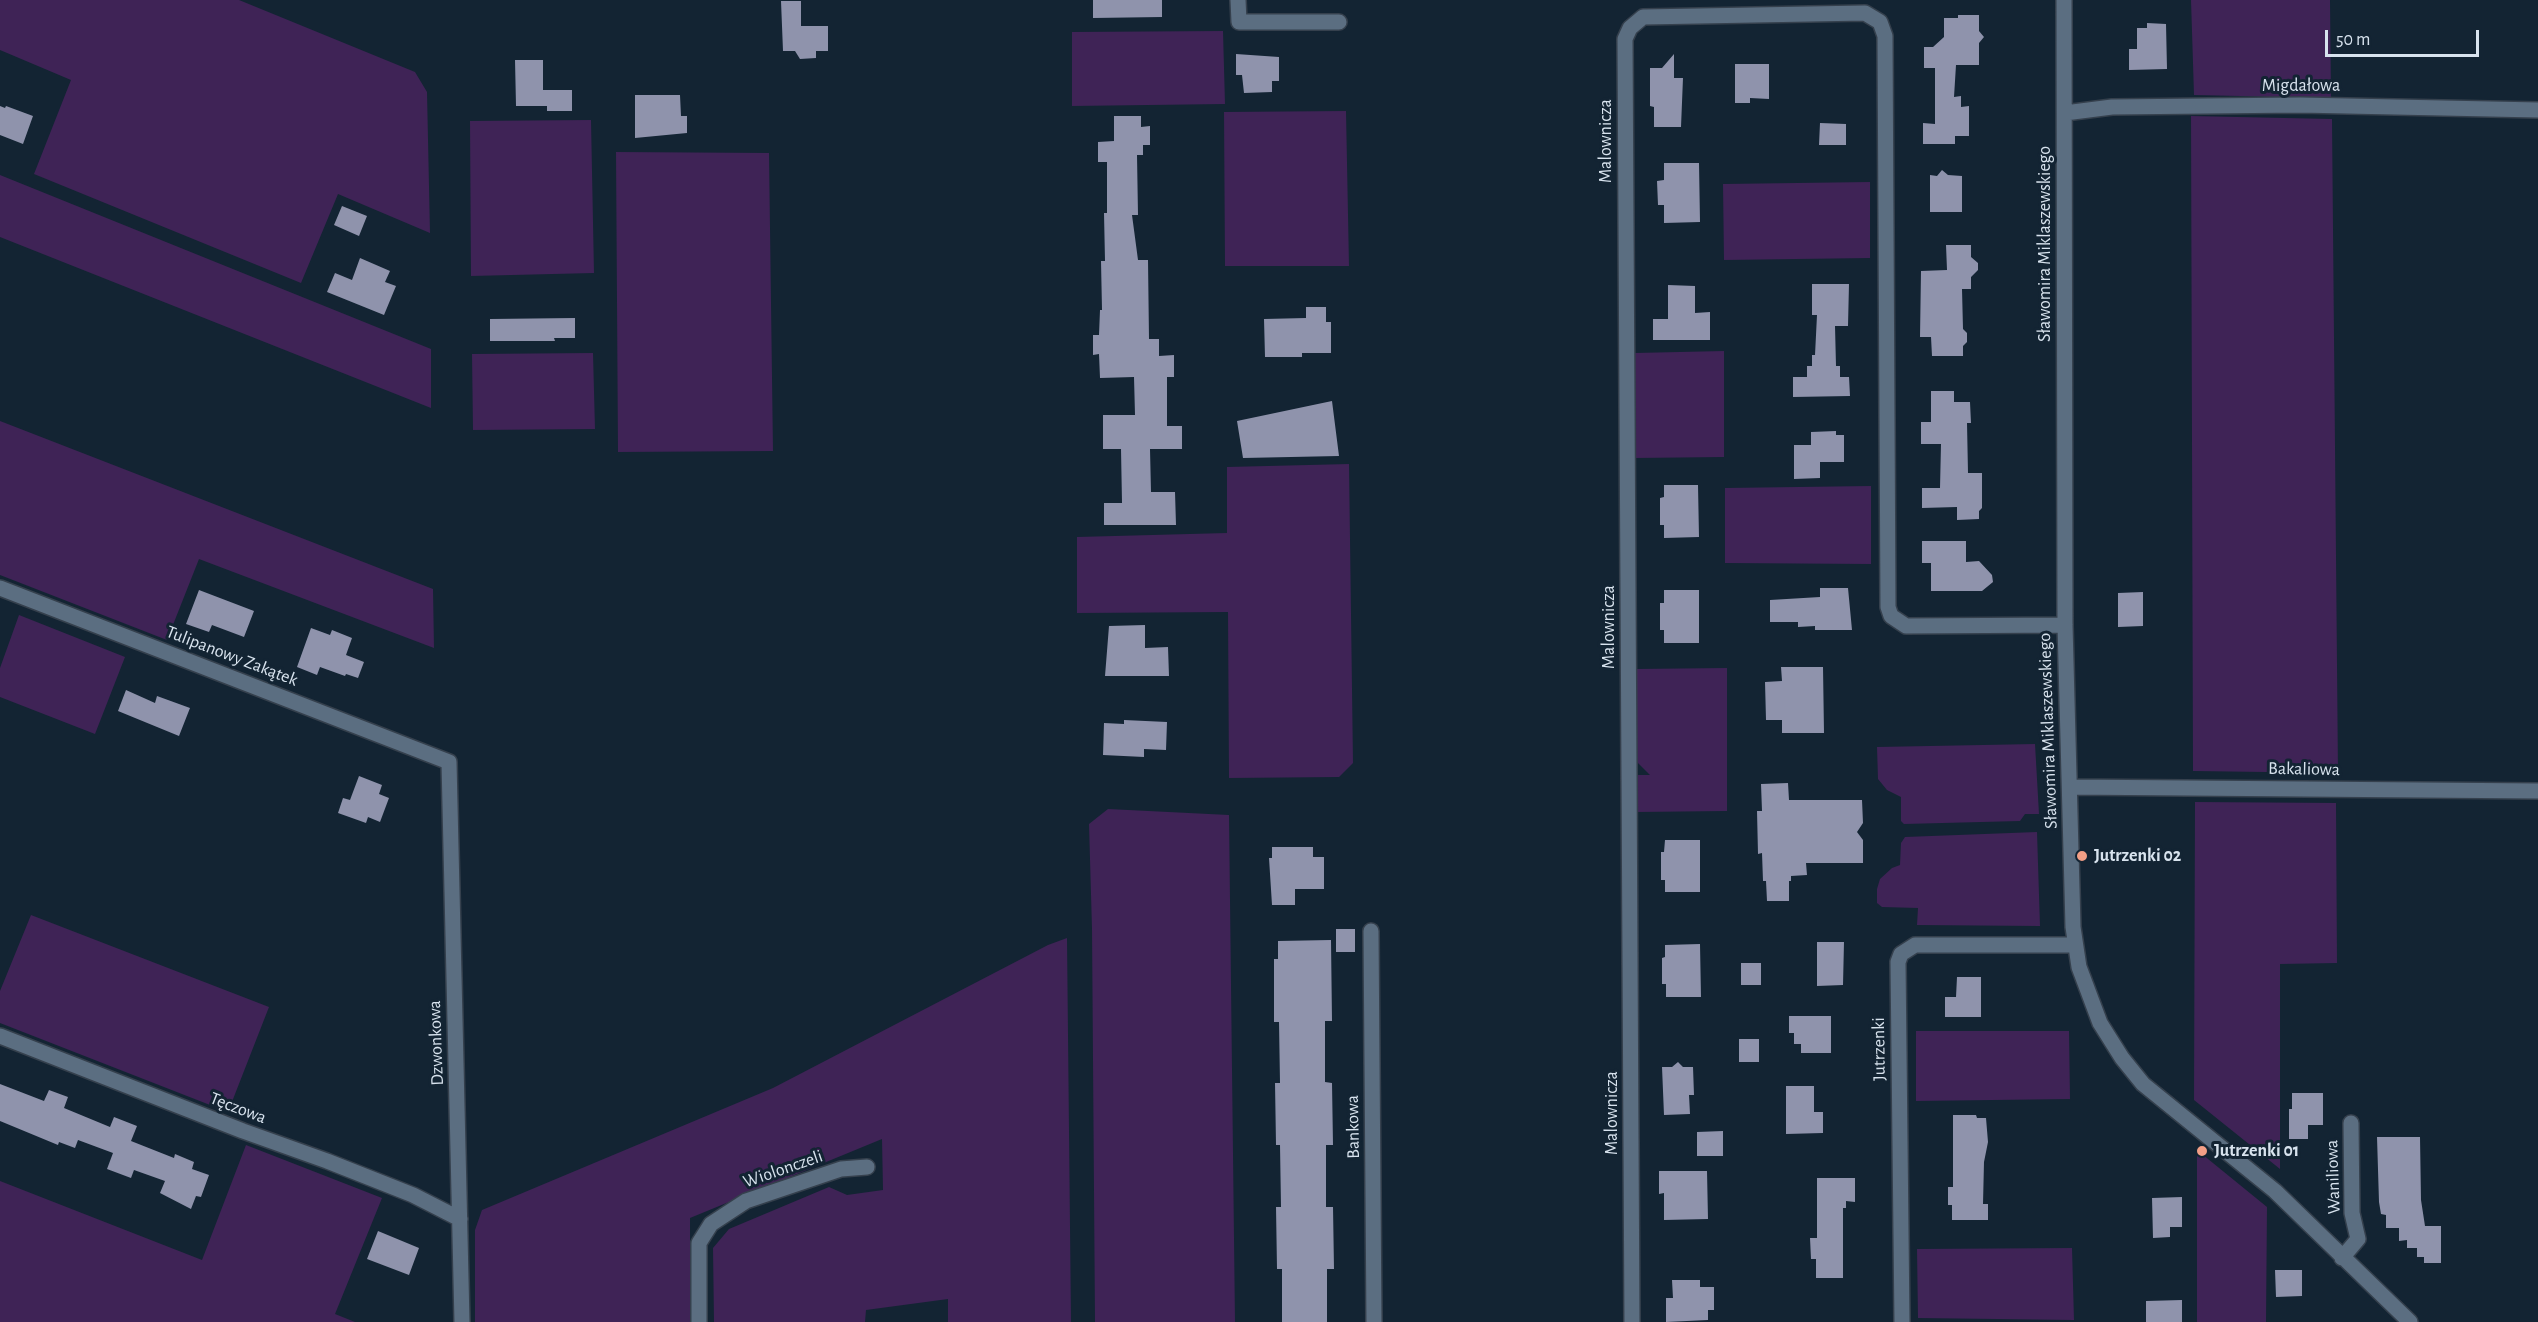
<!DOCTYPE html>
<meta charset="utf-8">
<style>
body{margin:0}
#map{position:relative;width:2538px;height:1322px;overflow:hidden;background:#132433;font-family:"Alegreya Sans",sans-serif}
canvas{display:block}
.scale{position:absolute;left:2325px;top:30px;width:154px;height:27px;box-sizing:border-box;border:3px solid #d8e3ee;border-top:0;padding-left:8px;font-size:18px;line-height:21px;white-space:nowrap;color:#d8e3ee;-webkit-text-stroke:4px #132433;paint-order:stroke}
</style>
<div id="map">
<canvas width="2538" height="1322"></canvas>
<div class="scale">50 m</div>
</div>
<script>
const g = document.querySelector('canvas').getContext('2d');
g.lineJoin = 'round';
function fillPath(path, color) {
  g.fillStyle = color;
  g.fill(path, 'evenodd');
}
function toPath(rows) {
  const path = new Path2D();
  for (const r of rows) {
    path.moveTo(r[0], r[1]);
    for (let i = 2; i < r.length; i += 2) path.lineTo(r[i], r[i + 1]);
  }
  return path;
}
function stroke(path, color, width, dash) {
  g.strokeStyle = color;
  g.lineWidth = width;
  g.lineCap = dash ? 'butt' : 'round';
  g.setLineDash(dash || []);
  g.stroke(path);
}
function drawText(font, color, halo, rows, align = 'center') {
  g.font = font + ' "Alegreya Sans",sans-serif';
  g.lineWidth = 6;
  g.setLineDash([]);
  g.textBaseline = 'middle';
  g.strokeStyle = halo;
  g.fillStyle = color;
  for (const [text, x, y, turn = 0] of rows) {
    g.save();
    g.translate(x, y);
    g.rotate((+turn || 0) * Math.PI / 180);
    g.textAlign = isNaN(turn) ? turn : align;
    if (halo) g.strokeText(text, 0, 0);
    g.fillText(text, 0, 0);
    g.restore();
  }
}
const green = toPath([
 [0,0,239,0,415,72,427,92,430,233,338,194,301,283,34,174,71,80,0,50],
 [2191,0,2330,0,2331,98,2194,95],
 [1223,31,1225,104,1072,106,1072,32],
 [1346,111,1349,266,1225,266,1224,112],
 [2191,116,2332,119,2338,773,2193,771],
 [591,120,594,273,471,276,470,121],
 [616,152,769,153,773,451,618,452],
 [0,175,431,349,431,408,0,237],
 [1870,182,1870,258,1724,260,1723,184],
 [1724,351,1724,457,1635,458,1635,353],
 [593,353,595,429,473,430,472,354],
 [0,421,433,589,434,648,199,559,167,640,0,575],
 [1349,464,1353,763,1339,777,1229,778,1228,612,1077,613,1077,537,1227,533,1227,467],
 [1871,486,1871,564,1725,563,1725,488],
 [19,615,125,657,95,734,0,697,0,668],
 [1727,668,1727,811,1637,812,1637,775,1650,775,1636,761,1636,669],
 [2035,744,2039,814,2025,814,2020,821,1904,824,1901,821,1901,797,1887,790,1878,779,1877,747],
 [2195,802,2336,803,2337,963,2280,964,2280,1169,2194,1100],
 [1108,809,1229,815,1235,1322,1095,1322,1092,929,1089,824],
 [2037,832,2040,926,1917,925,1918,908,1882,907,1877,903,1877,889,1880,879,1892,868,1900,865,1901,843,1905,837],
 [31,915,269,1007,228,1112,0,1023,0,991],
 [1067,938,1071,1322,948,1322,948,1299,866,1310,865,1322,714,1322,713,1248,729,1229,829,1187,847,1195,883,1190,882,1139,690,1218,690,1322,475,1322,475,1230,482,1210,773,1088,1048,945],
 [1916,1031,2069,1031,2070,1099,1916,1101],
 [246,1145,382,1198,335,1314,355,1322,0,1322,0,1181,202,1260],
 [2197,1150,2267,1207,2266,1322,2197,1322],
 [2072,1248,2074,1320,1918,1318,1917,1249]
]);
const building = toPath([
 [1093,0,1162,0,1162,17,1093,18],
 [781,1,801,1,801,26,828,26,828,51,816,51,816,58,800,59,795,51,783,51],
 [1958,15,1979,15,1979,31,1984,37,1979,43,1979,65,1956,65,1954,97,1961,96,1961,107,1969,106,1969,136,1955,136,1955,144,1923,144,1923,123,1935,124,1935,68,1924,68,1924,47,1933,47,1944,37,1944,18,1958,18],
 [2147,23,2166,24,2167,69,2129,70,2129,49,2137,49,2137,28,2147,28],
 [1236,54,1279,57,1279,81,1272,81,1272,92,1244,93,1242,75,1236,75],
 [1674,54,1674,78,1683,78,1681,127,1654,127,1654,107,1650,106,1650,68,1662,68],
 [515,60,543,60,543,90,572,90,572,111,547,111,547,106,516,106],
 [1735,64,1769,64,1769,99,1750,98,1750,103,1735,103],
 [635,95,680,95,681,116,687,116,687,133,635,138],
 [0,106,5,108,6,106,33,116,23,144,0,135],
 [1114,116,1141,116,1141,127,1150,126,1150,145,1143,145,1143,155,1137,155,1138,215,1132,215,1138,260,1148,260,1149,339,1159,339,1159,356,1174,355,1174,377,1167,377,1167,426,1182,426,1182,449,1150,449,1151,492,1175,492,1176,525,1104,525,1104,503,1122,503,1121,449,1103,449,1103,415,1135,415,1134,377,1100,378,1099,354,1093,355,1093,335,1099,335,1100,310,1102,310,1101,261,1105,261,1104,213,1107,213,1107,162,1098,162,1098,142,1114,141],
 [1820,123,1846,124,1846,145,1819,145],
 [1664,163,1699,163,1700,222,1664,223,1664,205,1658,205,1657,181,1664,180],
 [1942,170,1948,175,1962,176,1962,212,1930,212,1930,175,1937,176],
 [342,206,367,216,359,236,334,225],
 [1946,245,1971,245,1971,257,1978,263,1978,270,1971,277,1971,289,1962,289,1963,329,1967,333,1967,342,1963,346,1963,356,1932,356,1931,337,1920,337,1921,271,1947,270],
 [360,258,390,271,385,282,396,286,384,315,327,292,335,273,352,280],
 [1812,284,1849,284,1848,326,1835,326,1836,366,1840,366,1840,377,1849,377,1850,396,1793,397,1793,377,1807,377,1807,366,1812,366,1812,355,1815,355,1817,315,1812,315],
 [1668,285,1695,286,1695,313,1710,312,1710,340,1653,340,1653,319,1668,319],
 [1306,307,1326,307,1326,322,1331,322,1331,353,1302,353,1302,357,1265,357,1264,319,1306,318],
 [575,318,575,338,554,338,555,341,490,341,490,319],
 [1931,391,1954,391,1954,402,1970,402,1971,423,1967,423,1968,473,1982,473,1982,508,1979,511,1979,519,1957,520,1957,507,1922,508,1922,488,1940,488,1941,444,1921,444,1921,422,1931,422],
 [1332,401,1339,456,1243,458,1237,421],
 [1836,431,1836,435,1844,435,1844,462,1820,462,1820,478,1794,479,1794,445,1811,445,1811,432],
 [1664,485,1698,485,1699,537,1664,538,1664,525,1660,525,1660,498,1664,497],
 [1922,541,1966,541,1966,562,1979,561,1992,575,1993,582,1982,591,1931,591,1931,563,1922,563],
 [1820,588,1848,588,1852,630,1815,630,1815,626,1798,627,1798,622,1770,622,1770,600,1820,597],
 [199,590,254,611,244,637,212,625,209,632,186,624],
 [1664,590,1699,590,1699,643,1664,643,1664,630,1660,630,1660,603,1664,603],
 [2143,592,2143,626,2118,627,2118,593],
 [1145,625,1145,648,1168,647,1169,676,1105,676,1109,626],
 [311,628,330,635,332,630,352,638,346,655,364,662,358,678,346,674,345,676,320,667,317,675,297,667],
 [1781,667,1823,667,1824,733,1782,733,1782,720,1766,720,1765,682,1782,681],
 [126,690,155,703,157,696,190,708,179,736,118,711],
 [1124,720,1167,722,1166,750,1144,749,1144,757,1103,755,1104,723,1124,724],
 [359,776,382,785,379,794,389,798,380,822,368,817,366,823,338,813,343,798,350,800],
 [1788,783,1789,800,1862,800,1863,823,1857,832,1863,840,1863,863,1806,863,1807,875,1791,876,1791,881,1789,881,1789,901,1767,901,1766,881,1763,881,1762,853,1758,854,1757,811,1762,811,1761,784],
 [1665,840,1700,840,1700,892,1665,892,1665,880,1661,880,1661,852,1664,852],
 [1272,847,1313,847,1313,857,1324,857,1324,889,1295,889,1295,905,1272,905,1269,858,1272,858],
 [1336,929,1355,929,1355,952,1336,952],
 [1331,940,1332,1021,1325,1021,1325,1082,1332,1083,1333,1145,1326,1145,1326,1207,1333,1207,1334,1269,1327,1269,1327,1322,1282,1322,1282,1269,1277,1269,1276,1207,1281,1207,1280,1145,1276,1145,1275,1083,1280,1083,1279,1022,1274,1022,1274,959,1278,959,1278,941],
 [1817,942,1844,942,1843,985,1817,986],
 [1700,944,1701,997,1666,997,1666,984,1662,984,1662,958,1665,957,1665,945],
 [1741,963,1761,963,1761,985,1741,985],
 [1957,977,1981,977,1981,1017,1945,1017,1945,997,1956,997],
 [1789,1016,1831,1016,1831,1053,1801,1053,1801,1044,1794,1044,1794,1033,1789,1033],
 [1739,1039,1759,1039,1759,1062,1739,1062],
 [1678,1062,1683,1067,1693,1067,1694,1095,1689,1095,1690,1114,1664,1115,1662,1067,1672,1067],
 [0,1084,44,1101,49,1090,68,1097,64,1108,110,1127,114,1117,137,1126,131,1141,174,1158,175,1154,194,1162,192,1169,209,1175,201,1197,196,1196,191,1209,160,1193,165,1181,134,1170,131,1178,107,1169,113,1153,78,1140,75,1148,59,1142,58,1145,0,1121],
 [1786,1086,1814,1086,1814,1112,1823,1112,1823,1133,1786,1134],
 [2292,1093,2323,1093,2323,1125,2308,1125,2308,1139,2289,1139,2289,1109,2292,1109],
 [1953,1115,1976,1115,1977,1118,1986,1118,1988,1142,1984,1162,1983,1204,1988,1204,1988,1220,1952,1220,1952,1205,1948,1205,1948,1187,1953,1187],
 [1723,1131,1723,1156,1697,1156,1697,1132],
 [2377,1137,2420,1137,2421,1200,2425,1226,2441,1226,2441,1263,2424,1263,2424,1257,2417,1257,2417,1248,2407,1248,2407,1240,2399,1241,2399,1228,2386,1228,2386,1215,2381,1214,2379,1202],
 [1659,1171,1707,1171,1708,1219,1664,1220,1664,1193,1659,1194],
 [1817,1178,1855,1178,1855,1202,1846,1201,1846,1208,1843,1208,1843,1278,1816,1278,1816,1259,1811,1259,1810,1238,1817,1238],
 [2182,1197,2182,1227,2170,1227,2170,1237,2153,1238,2152,1198],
 [378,1231,419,1248,409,1275,367,1259],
 [2275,1270,2302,1270,2302,1296,2276,1297],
 [1672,1280,1700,1280,1700,1287,1714,1287,1714,1310,1708,1310,1708,1320,1666,1322,1666,1298,1673,1298],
 [2182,1300,2182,1322,2146,1322,2146,1301]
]);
const minor = toPath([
 [1238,0,1239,22,1339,22],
 [2064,0,2065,625,2073,927,2079,967,2100,1023,2122,1058,2143,1084,2275,1191,2410,1322],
 [2065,113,2112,107,2300,105,2538,110],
 [0,588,449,762,462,1322],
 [2070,787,2538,791],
 [1371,931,1374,1322],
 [0,1036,243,1131,327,1161,413,1195,460,1219],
 [2342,1258,2358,1239,2352,1213,2351,1123],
 [699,1322,699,1243,711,1224,746,1201,841,1169,867,1167],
 [1632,1322,1625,39,1630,28,1643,17,1865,13,1880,22,1885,36,1888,607,1891,616,1906,626,2065,625],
 [1902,1322,1898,962,1901,954,1915,945,2075,945]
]);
const markers = [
 [2082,856,6,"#f39f86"],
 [2202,1151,6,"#f39f86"]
];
const streetNames = [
 ["Migdałowa",2301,86],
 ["Malownicza",1606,141,-90],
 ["Sławomira Miklaszewskiego",2045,244,-90],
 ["Malownicza",1609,627,-90],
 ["Tulipanowy Zakątek",232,656,21],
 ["Sławomira Miklaszewskiego",2048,731,-92],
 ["Bakaliowa",2304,769,1],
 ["Dzwonkowa",436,1043,-92],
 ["Jutrzenki",1879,1049,-91],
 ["Tęczowa",238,1108,21],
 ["Malownicza",1612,1113,-90],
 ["Bankowa",1353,1127,-91],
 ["Wiolonczeli",783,1169,-19],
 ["Waniliowa",2333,1177,-92]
];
const poiNames = [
 ["Jutrzenki 02",2094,856],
 ["Jutrzenki 01",2214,1151]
];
fillPath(green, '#3f2356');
fillPath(building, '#8f93ac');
stroke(minor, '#35404d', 18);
stroke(minor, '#5b6e81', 15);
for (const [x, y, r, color] of markers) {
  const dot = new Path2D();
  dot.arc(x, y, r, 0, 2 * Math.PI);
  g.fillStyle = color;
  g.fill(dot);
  stroke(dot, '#132433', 2);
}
drawText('18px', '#d8e3ee', '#132433', streetNames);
drawText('bold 18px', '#d8e3ee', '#132433', poiNames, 'left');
</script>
